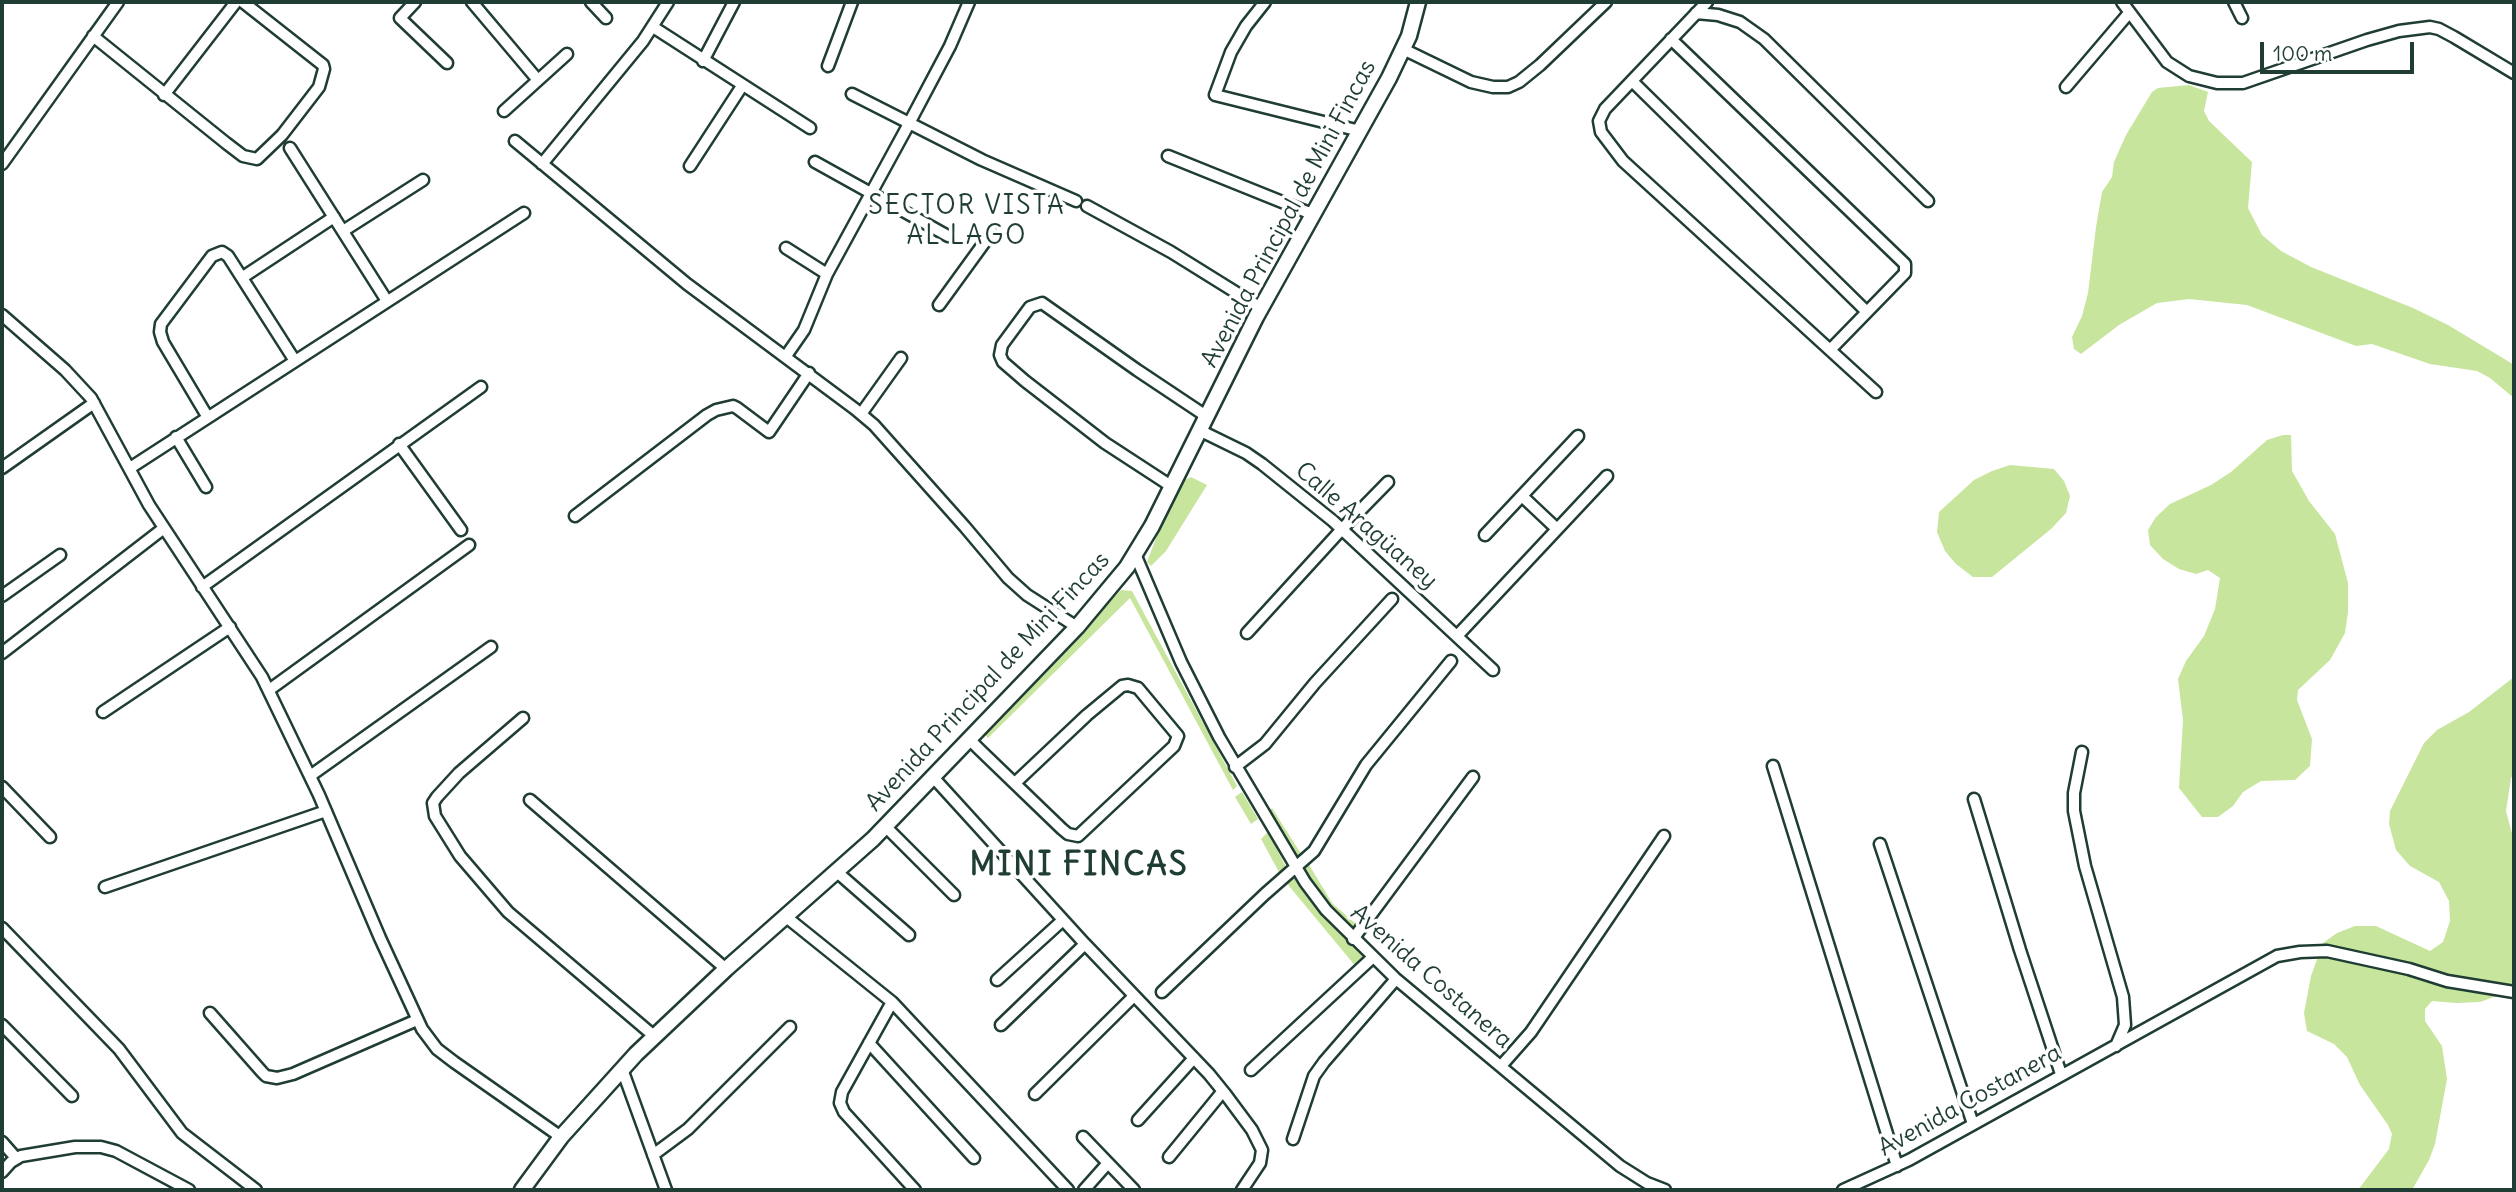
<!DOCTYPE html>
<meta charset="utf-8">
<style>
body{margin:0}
#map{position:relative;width:2516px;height:1192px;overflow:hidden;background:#fff;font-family:Delius,sans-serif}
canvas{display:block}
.frame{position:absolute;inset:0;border:4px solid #1f3d34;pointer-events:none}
.scale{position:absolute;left:2260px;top:42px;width:154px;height:32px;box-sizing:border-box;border:4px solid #1f3d34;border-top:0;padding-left:9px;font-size:21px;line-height:24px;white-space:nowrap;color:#1f3d34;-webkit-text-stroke:5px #fff;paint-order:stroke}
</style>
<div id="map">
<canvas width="2516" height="1192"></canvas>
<div class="frame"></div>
<div class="scale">100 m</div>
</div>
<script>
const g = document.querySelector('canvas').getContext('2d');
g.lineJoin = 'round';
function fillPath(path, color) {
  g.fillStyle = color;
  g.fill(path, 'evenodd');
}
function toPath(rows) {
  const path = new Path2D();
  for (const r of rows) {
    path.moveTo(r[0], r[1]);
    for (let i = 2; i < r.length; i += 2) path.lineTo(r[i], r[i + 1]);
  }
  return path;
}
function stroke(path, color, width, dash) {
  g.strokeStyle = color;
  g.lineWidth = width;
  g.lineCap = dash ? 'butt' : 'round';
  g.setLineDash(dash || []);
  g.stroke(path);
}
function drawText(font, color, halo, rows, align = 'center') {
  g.font = font + ' Delius,sans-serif';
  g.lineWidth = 7;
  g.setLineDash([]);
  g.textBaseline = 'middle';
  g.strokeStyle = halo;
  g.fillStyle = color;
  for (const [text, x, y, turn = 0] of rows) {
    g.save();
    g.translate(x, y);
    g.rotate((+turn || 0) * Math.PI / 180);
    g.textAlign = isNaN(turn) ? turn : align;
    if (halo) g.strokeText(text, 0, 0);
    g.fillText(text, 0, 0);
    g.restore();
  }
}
const green = toPath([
 [2189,85,2208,92,2204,111,2209,121,2252,162,2248,208,2262,235,2281,251,2311,267,2413,308,2448,325,2511,363,2514,366,2514,398,2490,378,2477,371,2430,364,2372,344,2356,346,2247,305,2189,299,2157,303,2119,325,2081,354,2074,349,2072,337,2082,316,2088,293,2096,227,2102,192,2112,177,2114,162,2126,135,2152,92,2158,88],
 [2283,435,2291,435,2292,471,2309,501,2335,534,2348,583,2348,612,2345,633,2330,660,2298,690,2297,700,2312,739,2310,766,2295,780,2261,781,2243,792,2233,806,2218,817,2202,817,2179,788,2183,720,2178,679,2186,661,2204,636,2215,609,2220,578,2208,570,2196,574,2179,569,2163,559,2150,545,2148,530,2156,517,2170,504,2211,485,2231,472,2267,440],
 [2010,465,2054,469,2064,481,2070,496,2066,513,2051,529,1992,577,1973,577,1956,564,1945,551,1937,532,1939,512,1974,480,1992,471],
 [1191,477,1207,485,1166,551,1151,566,1147,562,1166,512,1181,482],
 [1121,590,1132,591,1237,786,1233,790,1130,598,988,738,983,733],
 [2514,677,2514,773,2511,778,2506,811,2514,841,2514,984,2497,996,2480,1002,2457,1003,2432,1001,2425,1009,2425,1021,2442,1046,2447,1079,2435,1144,2429,1160,2412,1190,2358,1190,2389,1149,2392,1134,2388,1125,2360,1085,2347,1057,2334,1044,2307,1031,2304,1013,2311,976,2323,943,2337,933,2355,926,2376,926,2430,951,2443,942,2450,921,2449,901,2439,882,2410,866,2396,850,2389,824,2390,811,2424,743,2437,730,2469,712],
 [1242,792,1258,819,1251,824,1235,797],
 [1272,808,1303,857,1297,862,1267,813],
 [1268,832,1286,867,1279,872,1261,839],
 [1308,863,1332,903,1356,924,1352,930,1329,907,1302,869],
 [1292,872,1365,960,1357,968,1284,880]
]);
const street = toPath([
 [415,2,400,18,447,63],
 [472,2,537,79],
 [591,2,606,18],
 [1265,2,1246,26,1231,52,1215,95,1360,131],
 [1707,2,1605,109,1599,121,1601,132,1623,161,1876,392],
 [2122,2,2167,62,2189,76,2217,83,2243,83,2367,40,2399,31,2430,27,2439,29,2454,37,2514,73],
 [2234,2,2242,18],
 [1696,13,1718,15,1740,22,1764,39,1928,201],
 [653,27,810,128],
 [93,36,226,143,243,156,257,159,282,135,319,87,324,69,323,65,243,2],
 [1671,39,1905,264,1905,273,1830,350],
 [1403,49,1471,82,1493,87,1508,87,1519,82,1540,65,1606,2],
 [703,61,734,2],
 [828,66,852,2],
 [1632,81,1867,312],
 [2066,87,2129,13],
 [852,94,982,160,1076,201],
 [164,95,236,2],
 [504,111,567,54],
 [515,141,687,284,855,409,874,425,965,527,1008,578,1027,595,1077,627],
 [290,148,387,301],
 [1168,156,1312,214],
 [815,162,948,236],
 [2,164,118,2],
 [542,164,643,41,668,2],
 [690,166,742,86],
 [1087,206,1171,252,1261,308],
 [343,231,423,180],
 [786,248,827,274],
 [243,277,334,217],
 [939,305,992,232],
 [2,315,65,370,91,398,149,505,262,677,319,795,380,938,422,1029,437,1049,454,1062,561,1137],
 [786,356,804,330,827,274,905,131,950,46,969,2],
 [861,414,901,358],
 [207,416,163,342,160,332,161,324,212,256,222,252,228,256,295,361],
 [1199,430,1246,453,1262,464,1333,521,1493,670],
 [176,437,206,487],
 [399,444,461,530],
 [2,468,94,403],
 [130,468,524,213],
 [1171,486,1105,443,1025,381,1003,362,1000,355,1002,345,1030,307,1042,303,1137,370,1206,416],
 [1522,496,1557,529],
 [575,516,707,415,716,410,733,406,737,408,769,432,809,373],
 [1485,535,1578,436],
 [1135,554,1181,662,1219,737,1305,882,1326,910,1396,979,1620,1166,1647,1183,1665,1190],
 [202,587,481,387],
 [2,596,60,555],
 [1247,633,1342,529,1388,482],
 [1457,636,1607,476],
 [2,653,164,528],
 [269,690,469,545],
 [103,712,230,627],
 [523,718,459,773,437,797,433,803,435,816,460,856,508,912,654,1036],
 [969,739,980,750,1062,829,1068,834,1078,836,1174,746,1178,736,1138,688,1128,685,1122,686,1087,715,1015,783],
 [2082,752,2074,793,2074,811,2085,866,2123,997,2125,1025,2116,1046],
 [1773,766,1897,1166],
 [1235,767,1265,744,1315,683,1392,599],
 [310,776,491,647],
 [933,777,1085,944,1209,1074,1226,1095,1252,1130,1262,1150,1260,1163,1242,1190],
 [2,787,50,837],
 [1974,799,2020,950,2061,1074],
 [530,800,726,969],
 [885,826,954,895],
 [1880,844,1973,1124],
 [837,872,909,935],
 [105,887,326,811],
 [785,916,892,1002,1068,1190],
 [2,928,119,1049,182,1133,256,1190],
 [1353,939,1473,777],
 [997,980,1063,920],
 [1162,992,1265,894,1314,851,1366,765,1451,661],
 [892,1002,842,1092,840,1103,844,1112,915,1190],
 [210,1013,262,1072,266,1076,277,1078,293,1074,417,1020],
 [2,1025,72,1096],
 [1001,1025,1085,944],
 [869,1043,974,1158],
 [1501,1066,1531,1032,1664,836],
 [622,1069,666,1190],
 [1251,1070,1372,958],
 [1035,1094,1134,996],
 [1138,1120,1194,1058],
 [1083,1137,1134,1190],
 [1293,1139,1314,1076,1324,1062,1396,979],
 [2,1142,16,1158],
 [653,1155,688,1129,790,1027],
 [1169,1157,1223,1091],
 [2,1172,11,1162,21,1156,75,1147,101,1147,116,1151,189,1190],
 [1084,1190,1108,1163],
 [1843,1190,1909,1160,2277,956,2300,952,2327,951,2409,969,2447,981,2514,992]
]);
const secondary = toPath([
 [522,1190,561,1137,636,1054,726,969,873,839,1077,627,1127,567,1152,526,1256,317,1389,78,1409,36,1418,2]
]);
const streetNames = [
 ["Avenida Principal de Mini Fincas",1289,214,-62],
 ["Calle Aragüaney",1366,526,41],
 ["Avenida Principal de Mini Fincas",988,682,-47],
 ["Avenida Costanera",1431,977,41],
 ["Avenida Costanera",1970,1101,-29]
];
const neighbourhoodNames = [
 ["SECTOR VISTA",967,207],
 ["AL LAGO",967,237]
];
const districtNames = [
 ["MINI FINCAS",1079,866]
];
fillPath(green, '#c7e59c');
stroke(street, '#1f3d34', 15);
stroke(secondary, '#1f3d34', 19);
stroke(street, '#fff', 10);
stroke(secondary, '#fff', 14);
drawText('24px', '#1f3d34', '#fff', streetNames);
g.letterSpacing = '2px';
drawText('26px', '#1f3d34', '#fff', neighbourhoodNames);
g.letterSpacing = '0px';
g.letterSpacing = '2px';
drawText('bold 32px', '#1f3d34', '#fff', districtNames);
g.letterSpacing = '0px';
</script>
